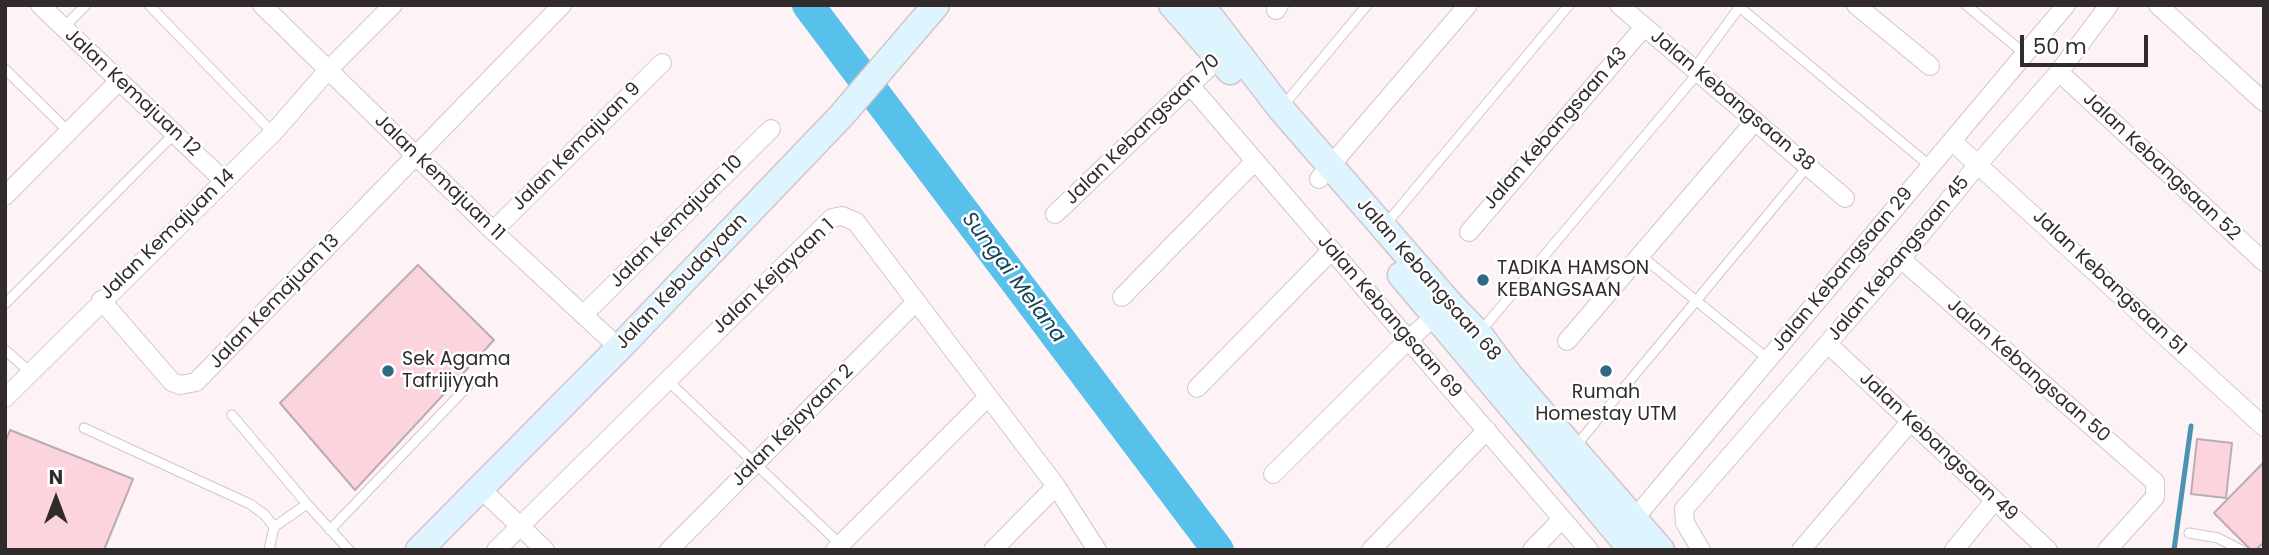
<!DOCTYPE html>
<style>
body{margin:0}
#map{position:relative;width:2269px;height:555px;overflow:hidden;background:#fdf2f5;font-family:Poppins,sans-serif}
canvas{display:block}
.frame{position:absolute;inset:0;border:7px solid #312b2c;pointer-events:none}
.north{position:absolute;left:21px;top:464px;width:70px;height:70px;-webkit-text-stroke:5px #fff;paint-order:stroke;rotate:0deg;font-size:19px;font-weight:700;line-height:28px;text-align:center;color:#312b2c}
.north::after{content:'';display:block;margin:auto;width:24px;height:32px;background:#312b2c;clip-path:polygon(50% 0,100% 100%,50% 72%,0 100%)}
.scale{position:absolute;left:2020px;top:35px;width:128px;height:32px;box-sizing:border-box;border:4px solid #312b2c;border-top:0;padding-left:9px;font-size:21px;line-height:24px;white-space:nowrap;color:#312b2c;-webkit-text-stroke:5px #fff;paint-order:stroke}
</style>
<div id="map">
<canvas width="2269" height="555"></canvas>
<div class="frame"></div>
<div class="north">N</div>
<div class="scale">50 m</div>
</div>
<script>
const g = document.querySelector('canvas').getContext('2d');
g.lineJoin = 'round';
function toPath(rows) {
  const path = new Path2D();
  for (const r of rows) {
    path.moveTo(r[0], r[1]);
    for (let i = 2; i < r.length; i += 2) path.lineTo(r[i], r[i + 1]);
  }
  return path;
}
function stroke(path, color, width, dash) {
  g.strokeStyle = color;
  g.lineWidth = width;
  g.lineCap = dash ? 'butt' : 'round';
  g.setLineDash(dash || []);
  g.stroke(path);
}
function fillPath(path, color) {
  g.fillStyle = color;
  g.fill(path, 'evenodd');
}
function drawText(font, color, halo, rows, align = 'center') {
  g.font = font + ' Poppins,sans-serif';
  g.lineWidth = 5;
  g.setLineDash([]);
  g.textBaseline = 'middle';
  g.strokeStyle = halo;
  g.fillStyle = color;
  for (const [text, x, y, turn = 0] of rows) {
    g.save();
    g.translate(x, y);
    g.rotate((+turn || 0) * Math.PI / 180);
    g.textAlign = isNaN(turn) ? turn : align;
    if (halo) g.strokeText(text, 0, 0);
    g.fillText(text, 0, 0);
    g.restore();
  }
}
const stream = toPath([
 [2174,550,2191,426]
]);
const river = toPath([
 [808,5,1218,550]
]);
const building = toPath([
 [418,265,494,340,355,490,280,403,418,265],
 [10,430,133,479,104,550,5,550,5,443,10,430],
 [2197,439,2232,443,2226,498,2191,494,2197,439],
 [2264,462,2264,542,2256,550,2251,550,2214,513,2264,462]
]);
const lane = toPath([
 [149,5,273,133],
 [1737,5,1930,166],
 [1966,5,2025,54],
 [63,28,86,5],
 [5,69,69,132],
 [1694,69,1741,5],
 [1283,106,1367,5],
 [1386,224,1569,5],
 [1640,255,1768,359],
 [5,304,175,133],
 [1480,332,1698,73],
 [5,350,30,372],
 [667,380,841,545],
 [232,415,307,504],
 [84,428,250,504,265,515,274,527,269,550],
 [1574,448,1808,166],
 [274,527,307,504,349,550],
 [330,530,468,386],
 [2189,533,2218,538,2241,550]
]);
const street = toPath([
 [40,5,223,180],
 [262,5,493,231,619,348],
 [1619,5,1845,198],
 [1856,5,1930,66],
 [2158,5,2264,102],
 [1276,10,1279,5],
 [2059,72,2264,262],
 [1189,84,1589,550],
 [1952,141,2264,427],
 [1319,179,1468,5],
 [5,196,119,81],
 [1055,214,1225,52],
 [493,231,662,63],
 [1469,232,1644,27],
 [1901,259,2155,482,2155,497,2107,550],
 [1122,297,1255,161],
 [101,300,172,382,180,385,196,382,562,5],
 [584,314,771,129],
 [1567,341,1755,121],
 [1829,345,2048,550],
 [1197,388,1332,250],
 [5,398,273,133,328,70,393,5],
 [1273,474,1409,339,1441,311],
 [480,488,545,550],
 [1629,525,2066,5],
 [496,550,832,218,842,216,856,222,1056,486,1097,550],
 [669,550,916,302],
 [835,550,988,397],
 [993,550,1056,486],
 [1371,550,1487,430],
 [1532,550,1562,519],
 [1701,550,1685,523,1684,509,1901,259,1979,163,2059,72,2109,5],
 [1801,550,1910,422],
 [1954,550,1995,500]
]);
const secondary = toPath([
 [1172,5,1230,71],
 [1201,5,1281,109,1450,304,1479,334,1510,376,1661,550],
 [1401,275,1632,550],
 [419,550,619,348,842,115,936,5]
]);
const markers = [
 [1483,280,7,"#2e6981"],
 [388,371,7,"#2e6981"],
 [1606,371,7,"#2e6981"]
];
const streetNames = [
 ["Jalan Kemajuan 12",132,93,43],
 ["Jalan Kebangsaan 38",1732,101,40],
 ["Jalan Kebangsaan 43",1556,129,-49],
 ["Jalan Kebangsaan 70",1143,130,-44],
 ["Jalan Kemajuan 9",577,147,-45],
 ["Jalan Kebangsaan 52",2161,167,43],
 ["Jalan Kemajuan 11",439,178,44],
 ["Jalan Kemajuan 10",677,222,-45],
 ["Jalan Kemajuan 14",168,235,-44],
 ["Jalan Kebangsaan 45",1899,259,-50],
 ["Jalan Kebangsaan 29",1843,270,-50],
 ["Jalan Kejayaan 1",774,277,-43],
 ["Jalan Kebangsaan 68",1428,280,49],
 ["Jalan Kebudayaan",682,282,-46],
 ["Jalan Kebangsaan 51",2109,283,43],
 ["Jalan Kemajuan 13",275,302,-46],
 ["Jalan Kebangsaan 69",1389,317,49],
 ["Jalan Kebangsaan 50",2028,371,41],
 ["Jalan Kejayaan 2",793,426,-45],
 ["Jalan Kebangsaan 49",1938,447,43]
];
const poiNames = [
 ["TADIKA HAMSON",1497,269],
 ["KEBANGSAAN",1497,291],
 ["Sek Agama",402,360],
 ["Tafrijiyyah",402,382],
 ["Rumah",1606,393,"center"],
 ["Homestay UTM",1606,415,"center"]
];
const waterNames = [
 ["Sungai Melana",1013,278,53]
];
stroke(stream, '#4c93b2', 5);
stroke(river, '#57c0eb', 32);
fillPath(building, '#fbd4de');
stroke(building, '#bcabb0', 2);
stroke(lane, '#d5c4c9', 11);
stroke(street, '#d5c4c9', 20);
stroke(secondary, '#d5c4c9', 29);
stroke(lane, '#fff', 9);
stroke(street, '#fff', 18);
stroke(secondary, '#def4fe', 26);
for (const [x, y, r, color] of markers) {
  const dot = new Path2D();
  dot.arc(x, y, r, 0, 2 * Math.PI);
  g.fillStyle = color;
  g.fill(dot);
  stroke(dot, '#fff', 2.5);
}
drawText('19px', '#312b2c', '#fff', streetNames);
drawText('19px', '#312b2c', '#fff', poiNames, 'left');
drawText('italic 21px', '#154355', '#fff', waterNames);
</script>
